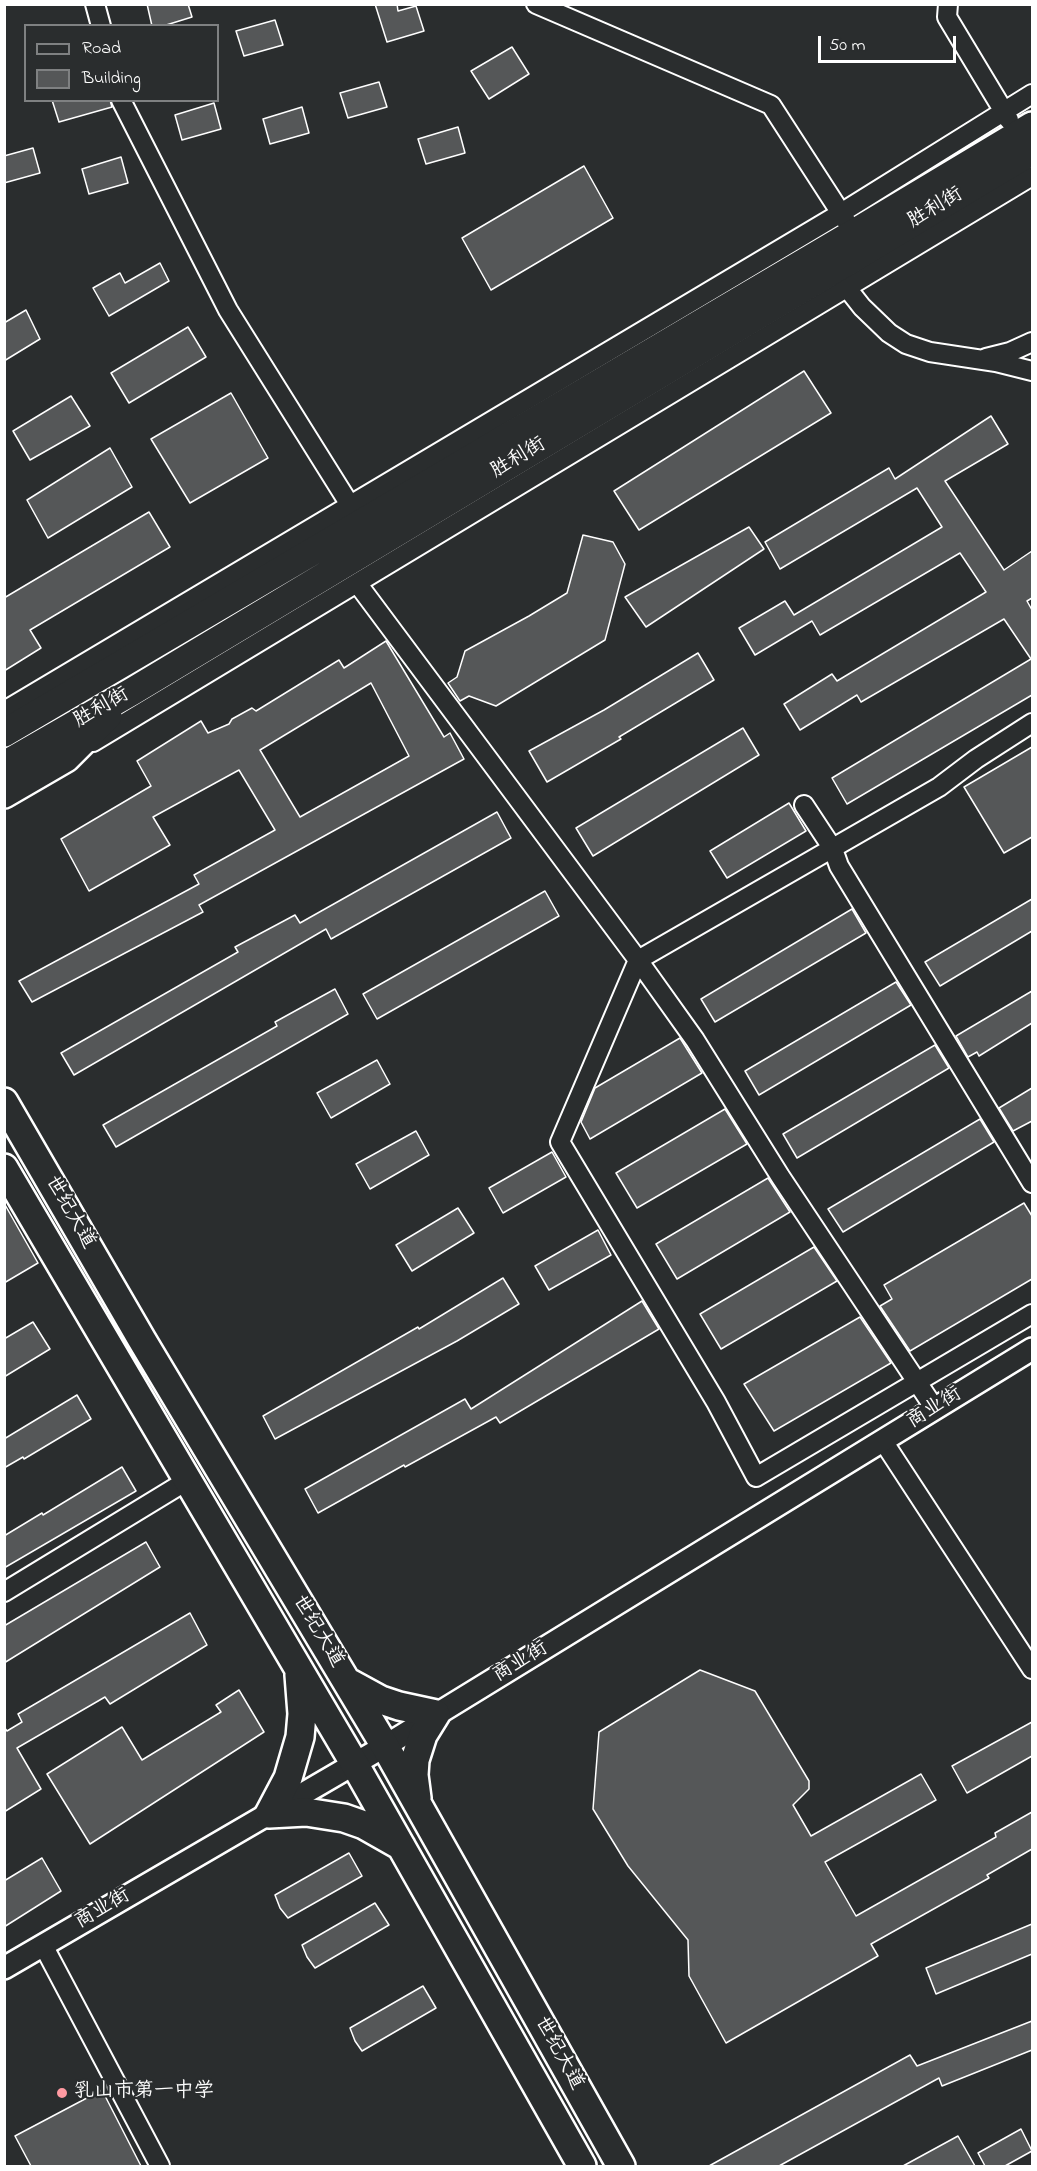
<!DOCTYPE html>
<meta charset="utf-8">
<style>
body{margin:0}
#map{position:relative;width:1037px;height:2171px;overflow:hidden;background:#2a2d2e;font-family:"Indie Flower",sans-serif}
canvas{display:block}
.frame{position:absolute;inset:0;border:6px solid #fff;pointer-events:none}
.legend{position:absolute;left:24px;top:24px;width:195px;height:78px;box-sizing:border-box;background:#2a2d2e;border:2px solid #7f8182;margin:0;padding:8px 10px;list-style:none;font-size:18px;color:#fff}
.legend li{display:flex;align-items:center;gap:12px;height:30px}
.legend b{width:30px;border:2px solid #7f8182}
.scale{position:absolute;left:818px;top:36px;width:138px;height:27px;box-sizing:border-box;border:3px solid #fff;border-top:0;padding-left:8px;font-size:18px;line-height:21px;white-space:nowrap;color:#fff;-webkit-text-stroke:4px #2a2d2e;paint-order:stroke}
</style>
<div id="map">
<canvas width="1037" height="2171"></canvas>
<div class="frame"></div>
<ul class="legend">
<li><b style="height:8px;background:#2a2d2e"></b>Road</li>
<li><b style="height:16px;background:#555758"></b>Building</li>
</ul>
<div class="scale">50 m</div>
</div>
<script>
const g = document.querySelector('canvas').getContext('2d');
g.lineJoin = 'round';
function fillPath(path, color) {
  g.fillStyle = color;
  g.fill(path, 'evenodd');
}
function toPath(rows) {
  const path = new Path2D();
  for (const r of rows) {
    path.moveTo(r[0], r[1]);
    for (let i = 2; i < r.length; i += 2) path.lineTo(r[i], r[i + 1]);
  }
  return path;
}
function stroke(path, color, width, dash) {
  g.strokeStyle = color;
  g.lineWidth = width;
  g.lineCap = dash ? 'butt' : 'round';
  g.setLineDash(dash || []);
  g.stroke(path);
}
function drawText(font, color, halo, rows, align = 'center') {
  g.font = font + ' "Indie Flower","LXGW WenKai TC",sans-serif';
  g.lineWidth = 4.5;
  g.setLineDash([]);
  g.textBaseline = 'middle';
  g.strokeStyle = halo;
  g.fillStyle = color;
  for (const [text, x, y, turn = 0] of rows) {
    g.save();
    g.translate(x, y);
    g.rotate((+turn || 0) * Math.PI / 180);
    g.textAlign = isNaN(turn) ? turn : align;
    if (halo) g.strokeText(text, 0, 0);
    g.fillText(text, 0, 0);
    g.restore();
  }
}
const building = toPath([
 [147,4,188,4,192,17,163,26,152,26,147,4],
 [375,4,397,4,398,11,416,6,424,31,387,42,375,4],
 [275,20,283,45,244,56,236,31,275,20],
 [512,47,529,74,489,99,471,71,512,47],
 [379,82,387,107,348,118,340,93,379,82],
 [52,100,110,100,112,107,59,122,52,100],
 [214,103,221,129,182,140,175,115,214,103],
 [302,107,309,133,270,144,263,119,302,107],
 [458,127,465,153,426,164,418,139,458,127],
 [33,148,40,173,4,183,4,156,33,148],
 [121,157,128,183,89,194,82,169,121,157],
 [584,166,613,218,491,290,462,238,584,166],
 [160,263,169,281,109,316,93,288,120,273,125,283,160,263],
 [26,310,40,339,4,361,4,323,26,310],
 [188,327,206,357,129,403,111,373,188,327],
 [804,371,831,413,639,530,614,491,804,371],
 [231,393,268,458,190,503,151,439,231,393],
 [71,396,90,426,30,460,13,431,71,396],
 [991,416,1008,444,945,481,1004,570,1032,551,1032,598,1027,601,1032,610,1032,695,847,804,832,778,1031,659,1004,619,861,702,857,695,800,730,784,704,832,674,837,681,986,592,960,553,820,635,812,621,755,655,739,628,785,601,794,615,942,527,917,488,780,569,765,542,889,468,895,479,991,416],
 [110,448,132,487,48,538,27,500,110,448],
 [149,512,170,547,30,630,41,648,4,671,4,598,149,512],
 [749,527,764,549,646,627,625,597,749,527],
 [583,535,613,542,625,564,605,640,496,706,469,696,460,701,448,683,457,677,465,651,529,616,567,593,583,535],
 [386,641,444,737,450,733,464,759,199,905,203,912,32,1002,19,981,199,884,194,875,275,830,239,770,153,817,170,845,89,891,61,839,151,786,137,761,201,721,208,733,229,724,232,719,252,708,256,711,339,660,344,668,386,641],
 [371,683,409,756,300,817,260,750,371,683],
 [698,653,714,680,619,737,621,739,547,782,529,751,604,710,698,653],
 [743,728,759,755,593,856,576,828,743,728],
 [1032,747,1032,837,1004,853,964,787,1032,747],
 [789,803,806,831,727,878,710,851,789,803],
 [497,812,511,838,331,939,326,929,74,1075,61,1053,238,952,235,947,295,915,300,923,497,812],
 [545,891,559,916,377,1019,363,994,545,891],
 [1032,899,1032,931,940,986,925,962,1032,899],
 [852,909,866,933,715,1022,701,999,852,909],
 [896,982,911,1005,759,1095,745,1071,896,982],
 [335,989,348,1014,116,1147,103,1125,277,1026,275,1022,335,989],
 [1032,991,1032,1023,979,1056,977,1052,968,1057,956,1036,1032,991],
 [680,1038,702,1073,590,1139,581,1122,595,1088,680,1038],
 [935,1045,949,1068,797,1158,783,1134,935,1045],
 [377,1060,390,1084,331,1118,317,1093,377,1060],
 [1032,1088,1032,1121,1013,1131,999,1108,1032,1088],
 [725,1109,747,1144,637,1208,616,1173,725,1109],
 [980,1119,994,1142,843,1232,828,1209,980,1119],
 [416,1131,429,1155,370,1189,356,1164,416,1131],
 [552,1152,566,1177,503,1213,489,1188,552,1152],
 [768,1178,790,1212,677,1279,656,1244,768,1178],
 [4,1203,38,1263,4,1283,4,1203],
 [1024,1203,1032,1216,1032,1279,910,1351,880,1306,892,1299,884,1285,1024,1203],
 [458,1208,474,1233,412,1271,396,1245,458,1208],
 [598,1230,611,1255,549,1290,535,1266,598,1230],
 [814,1247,837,1281,721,1349,700,1314,814,1247],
 [503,1278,519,1304,457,1341,275,1439,263,1416,418,1327,419,1329,503,1278],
 [642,1301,659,1329,500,1423,496,1417,405,1467,404,1465,318,1513,305,1489,465,1399,471,1409,642,1301],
 [860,1317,891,1363,774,1431,744,1384,860,1317],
 [33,1322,50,1349,4,1377,4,1339,33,1322],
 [77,1395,91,1419,24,1459,23,1457,4,1468,4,1439,77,1395],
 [122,1467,136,1491,4,1568,4,1536,42,1513,43,1515,122,1467],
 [146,1542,160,1567,4,1663,4,1626,146,1542],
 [190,1613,207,1645,110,1704,105,1697,17,1748,41,1789,4,1812,4,1727,7,1731,22,1722,18,1714,190,1613],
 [700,1670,755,1691,809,1781,809,1789,793,1805,811,1836,921,1774,936,1800,825,1862,856,1916,996,1837,995,1833,1032,1812,1032,1849,987,1875,989,1878,871,1944,878,1956,726,2043,689,1976,688,1940,628,1866,593,1809,599,1732,700,1670],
 [239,1690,264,1732,90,1844,47,1774,122,1727,142,1760,221,1712,216,1705,239,1690],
 [1032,1722,1032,1756,967,1793,952,1766,1032,1722],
 [349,1853,362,1876,288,1918,280,1908,275,1895,349,1853],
 [42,1858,61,1891,4,1927,4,1881,42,1858],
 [375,1903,389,1925,315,1968,307,1957,302,1945,375,1903],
 [1032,1924,1032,1954,936,1994,926,1968,1032,1924],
 [423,1986,436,2008,362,2051,355,2041,350,2028,423,1986],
 [1032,2021,1032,2050,942,2086,939,2078,779,2166,709,2166,910,2055,917,2066,1032,2021],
 [102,2090,141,2166,31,2166,15,2136,102,2090],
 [1021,2129,1032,2151,1005,2166,985,2166,978,2153,1021,2129],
 [958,2136,975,2166,903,2166,958,2136]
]);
const minor = toPath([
 [95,4,101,26],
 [536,4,771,105,846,221],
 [948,4,947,17,1009,120],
 [121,100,228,310,350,505],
 [840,279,862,307,889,333,906,344,930,352,996,362,1032,371],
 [986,358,1010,352,1032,342],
 [357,583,638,960,695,1040,780,1176,935,1409],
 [6,710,841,213,1032,94],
 [1032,723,976,759,939,787,638,960,560,1142,716,1402,756,1477,1032,1314],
 [93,742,1032,176],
 [804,805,833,849,839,866,1032,1183],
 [883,1441,1032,1669],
 [4,1592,188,1480],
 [43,1945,160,2166]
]);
const tertiary = toPath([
 [4,1968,385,1746,1032,1349]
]);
const primary = toPath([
 [4,733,854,233,1032,126],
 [4,765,133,691,1032,151],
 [4,794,66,758,108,716],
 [4,1102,142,1340,385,1746,621,2166],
 [4,1168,354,1763,582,2166],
 [348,1682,381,1700,399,1706,436,1714,423,1735,415,1760,414,1775,417,1798],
 [269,1814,288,1778,300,1737,302,1714,299,1675],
 [269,1814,306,1812,344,1818,364,1825,401,1846]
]);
const markers = [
 [62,2093,6,"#ff9aa2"]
];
const streetNames = [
 ["胜利街",936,209,-31],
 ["胜利街",519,459,-31],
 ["胜利街",102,709,-30],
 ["世纪大道",69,1213,60],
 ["商业街",935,1409,-32],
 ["世纪大道",317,1632,59],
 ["商业街",521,1663,-31],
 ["商业街",103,1910,-30],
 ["世纪大道",558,2054,61]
];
const poiNames = [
 ["乳山市第一中学",74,2093]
];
fillPath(building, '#555758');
stroke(building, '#fff', 1.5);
stroke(minor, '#fff', 22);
stroke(tertiary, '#fff', 26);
stroke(primary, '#fff', 32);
stroke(minor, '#2a2d2e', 18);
stroke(tertiary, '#2a2d2e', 21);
stroke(primary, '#2a2d2e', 27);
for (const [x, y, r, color] of markers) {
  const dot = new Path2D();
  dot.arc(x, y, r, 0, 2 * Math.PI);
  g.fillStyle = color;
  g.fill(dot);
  stroke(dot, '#2a2d2e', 2);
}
drawText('20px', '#fff', '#2a2d2e', streetNames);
drawText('20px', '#fff', '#2a2d2e', poiNames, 'left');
</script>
